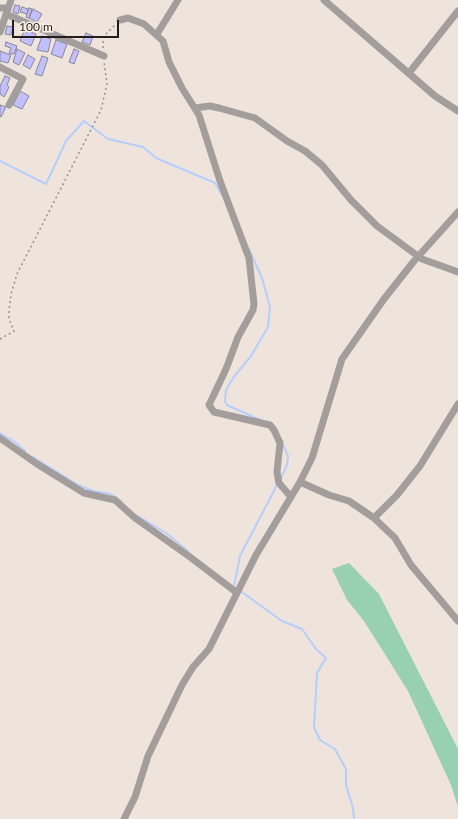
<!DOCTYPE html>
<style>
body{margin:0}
#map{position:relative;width:458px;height:819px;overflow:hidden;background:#efe4db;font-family:Lato,sans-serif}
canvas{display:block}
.scale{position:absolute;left:12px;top:20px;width:107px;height:18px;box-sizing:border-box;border:2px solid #221e1b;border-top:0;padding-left:5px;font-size:12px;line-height:14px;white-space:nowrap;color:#221e1b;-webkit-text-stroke:3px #fcf2e8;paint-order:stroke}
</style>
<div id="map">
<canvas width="458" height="819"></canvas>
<div class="scale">100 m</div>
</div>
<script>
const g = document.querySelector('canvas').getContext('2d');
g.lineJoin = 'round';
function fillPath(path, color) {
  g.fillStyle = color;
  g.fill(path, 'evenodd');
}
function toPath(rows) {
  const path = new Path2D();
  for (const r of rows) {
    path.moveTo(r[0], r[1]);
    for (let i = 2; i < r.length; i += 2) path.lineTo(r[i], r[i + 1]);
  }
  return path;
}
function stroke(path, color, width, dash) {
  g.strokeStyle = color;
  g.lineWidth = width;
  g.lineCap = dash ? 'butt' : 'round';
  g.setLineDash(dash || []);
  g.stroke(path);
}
const green = toPath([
 [349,563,379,594,458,749,458,807,451,785,408,691,364,621,347,600,332,569]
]);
const stream = toPath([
 [0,161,46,184,66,141,84,121,108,139,143,147,156,158,215,183,222,195],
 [249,249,262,278,270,307,268,327,251,356,233,378,226,390,225,401,227,405,260,420],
 [0,433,15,442,25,451],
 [33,457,78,485,93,491,111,494,121,501],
 [281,478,287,465,288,456,282,443],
 [138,516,166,533,188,551],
 [234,586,240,556,278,483],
 [239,590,282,621,302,629,316,649,326,658,317,673,314,727,320,740,335,749,346,769,346,785,353,808,354,819]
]);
const building = toPath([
 [15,5,20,6,18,14,13,12,15,5],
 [22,7,28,9,27,14,20,12,22,7],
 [29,8,32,9,29,18,26,17,29,8],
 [33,9,42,14,37,22,29,18,33,9],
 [7,26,13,27,11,35,5,34,7,26],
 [24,31,27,33,28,31,36,34,31,46,20,41,24,31],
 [86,33,93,36,90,45,82,42,86,33],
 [42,36,51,39,48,52,37,50,42,36],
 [56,40,67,44,62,58,51,54,56,40],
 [6,42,17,46,14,54,9,53,11,48,5,46,6,42],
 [17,49,25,53,19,65,13,62,17,49],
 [74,49,79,51,74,64,69,62,74,49],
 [0,51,11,55,8,63,0,61,0,51],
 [28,55,35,59,30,69,23,65,28,55],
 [42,56,48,58,42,76,35,74,42,56],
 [5,76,10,78,7,85,9,87,4,97,0,94,0,86,5,76],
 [20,91,29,96,22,109,13,105,20,91],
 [0,105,6,107,1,117,0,116,0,105]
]);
const path = toPath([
 [103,48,103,37,115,25],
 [0,339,14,331,9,319,9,311,11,294,17,274,101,110,107,84,104,62]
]);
const minor = toPath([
 [324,0,435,96,458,111],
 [0,8,8,8],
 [6,14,104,56],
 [120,20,128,18,144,24,163,41,169,62,182,88,199,115,220,181,249,258,254,304,253,310,238,337,226,369,209,405,214,412,270,425,274,430,280,443,277,472,279,483,291,497],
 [0,32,11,0],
 [157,34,178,0],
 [0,67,23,79,9,105],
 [409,73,458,11],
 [195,108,210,106,219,108,255,118,287,141,305,151,322,165,351,200,377,226,422,259,458,272],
 [0,438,37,464,84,493,115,500,135,518,190,557,236,592],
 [300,482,329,495,349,501,374,518,395,538,411,565,458,621],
 [374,518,397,495,420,466,458,404],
 [124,819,135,797,148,756,182,685,193,667,209,649,256,555,300,482,312,458,342,359,384,299,414,261,458,212]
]);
fillPath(green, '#97d1b2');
stroke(stream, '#b4cffe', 2);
fillPath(building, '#c1bfff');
stroke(building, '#878792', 1);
stroke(path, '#99918a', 1.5, [2, 3]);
stroke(minor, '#a39e9b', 7);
</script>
